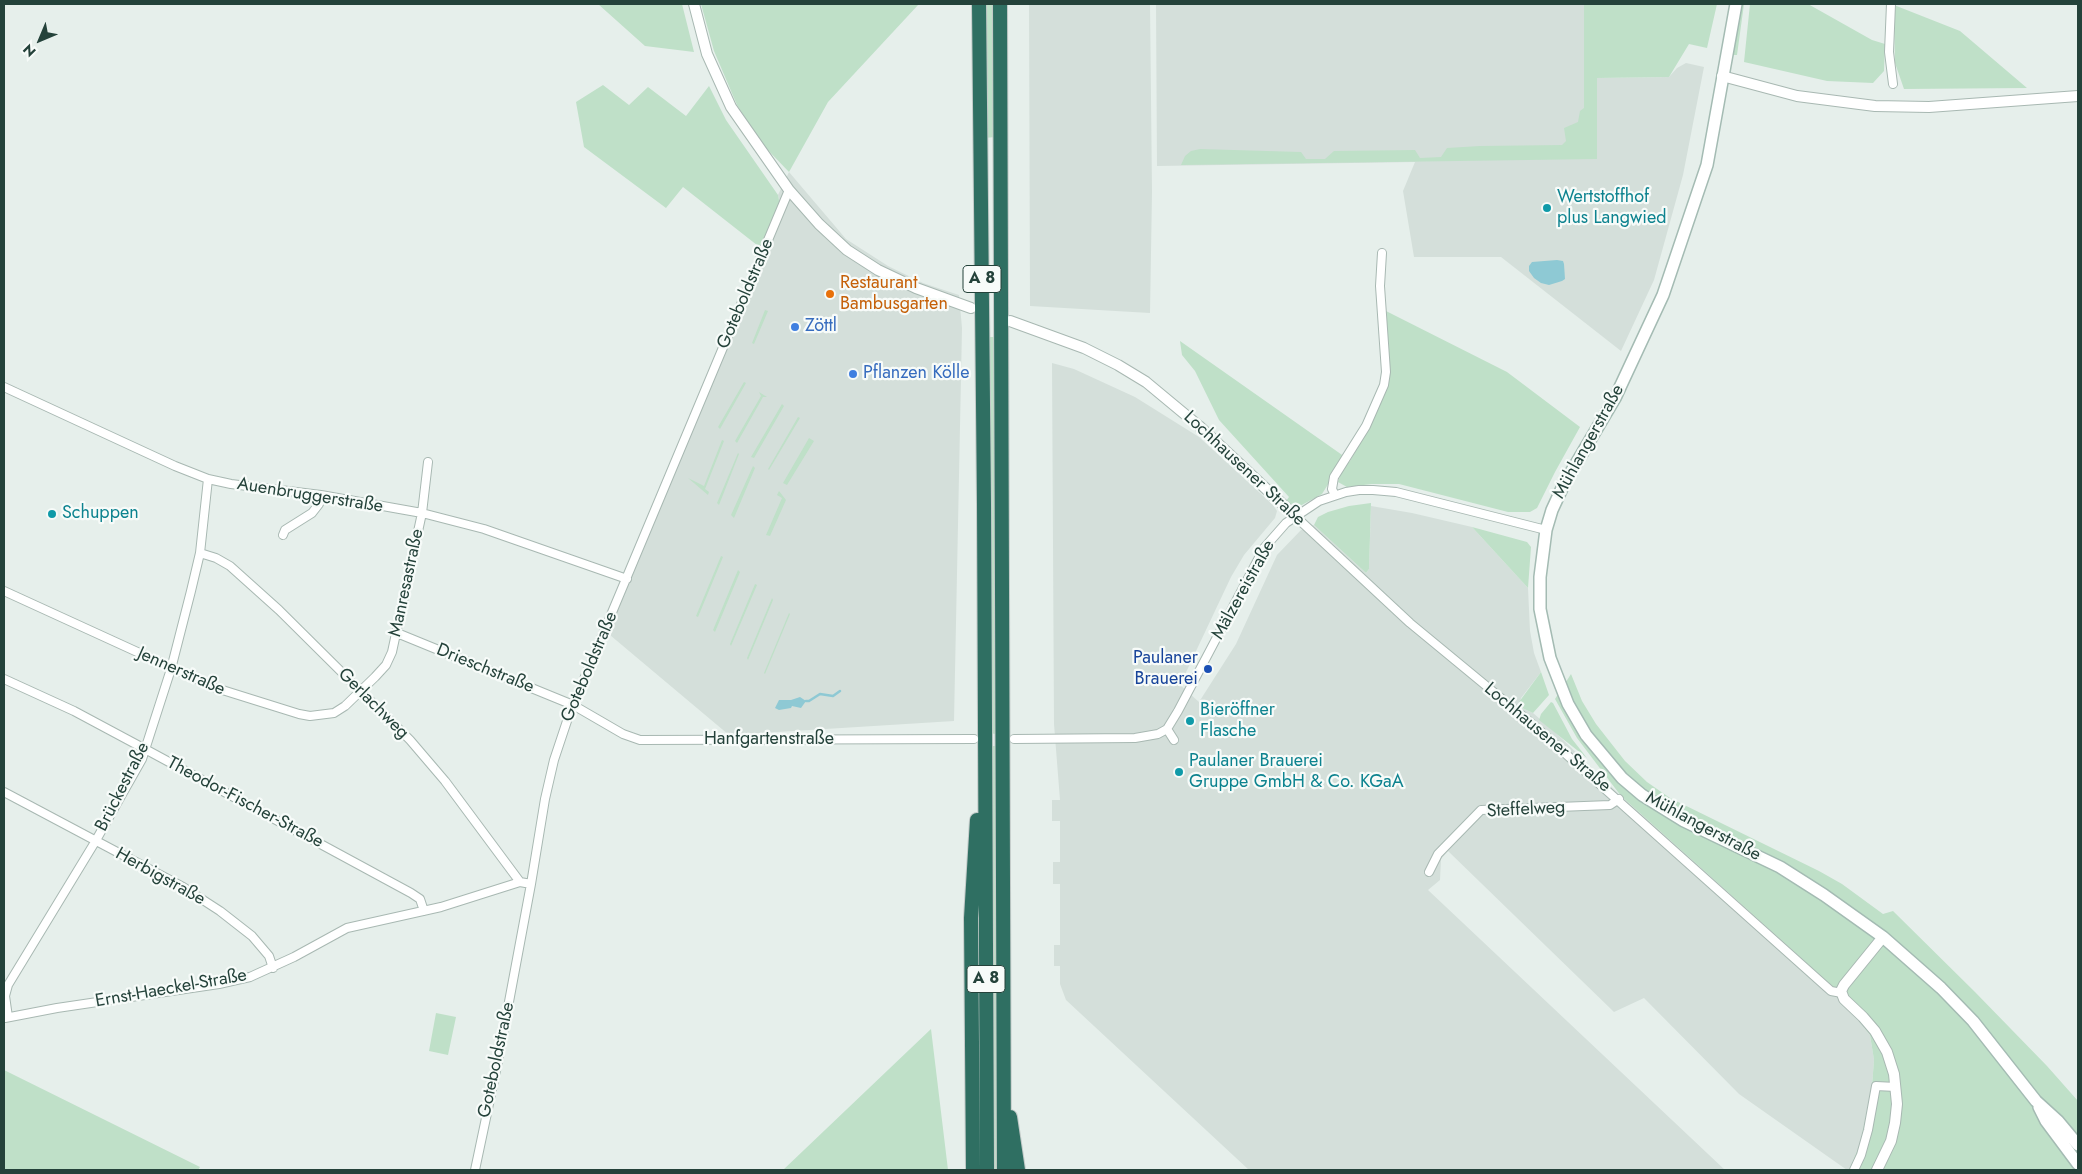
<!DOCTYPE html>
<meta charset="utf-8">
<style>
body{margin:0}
#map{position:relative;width:2082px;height:1174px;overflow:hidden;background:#e6efeb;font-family:Jost,sans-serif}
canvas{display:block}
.frame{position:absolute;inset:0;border:5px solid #24423a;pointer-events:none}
.north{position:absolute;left:15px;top:15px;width:50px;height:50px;-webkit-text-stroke:4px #f7fbf9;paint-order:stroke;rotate:225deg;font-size:14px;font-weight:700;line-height:20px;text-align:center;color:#24423a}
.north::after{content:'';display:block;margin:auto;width:18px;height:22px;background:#24423a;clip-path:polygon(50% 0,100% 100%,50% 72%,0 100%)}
</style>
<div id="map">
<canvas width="2082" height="1174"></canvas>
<div class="frame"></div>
<div class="north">N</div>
</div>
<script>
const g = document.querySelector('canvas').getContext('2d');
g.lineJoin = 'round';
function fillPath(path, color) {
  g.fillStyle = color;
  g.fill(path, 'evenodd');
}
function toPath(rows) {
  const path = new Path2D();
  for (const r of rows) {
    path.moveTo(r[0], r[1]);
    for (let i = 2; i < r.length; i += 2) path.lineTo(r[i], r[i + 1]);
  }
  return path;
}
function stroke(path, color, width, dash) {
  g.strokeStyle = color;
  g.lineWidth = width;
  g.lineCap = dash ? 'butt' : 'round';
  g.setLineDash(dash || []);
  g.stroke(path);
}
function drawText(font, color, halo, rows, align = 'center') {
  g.font = font + ' Jost,sans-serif';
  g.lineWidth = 4.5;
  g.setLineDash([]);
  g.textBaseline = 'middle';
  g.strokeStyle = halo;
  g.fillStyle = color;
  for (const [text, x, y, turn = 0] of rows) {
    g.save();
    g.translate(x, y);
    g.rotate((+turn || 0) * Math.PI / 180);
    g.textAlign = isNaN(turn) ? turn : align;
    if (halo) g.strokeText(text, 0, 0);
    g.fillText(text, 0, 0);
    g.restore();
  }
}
const built = toPath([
 [1029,4,1150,4,1152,192,1150,313,1030,306],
 [1156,4,1597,4,1597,78,1669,77,1677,68,1686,63,1704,67,1683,175,1654,280,1621,351,1501,257,1414,257,1403,191,1415,162,1157,166],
 [789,172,846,239,888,266,923,283,959,295,962,328,954,721,729,735,604,630,716,354,762,249,780,205,778,195],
 [1052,363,1074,369,1135,397,1199,437,1273,505,1277,511,1275,518,1244,555,1231,577,1180,685,1199,702,1236,644,1277,555,1301,530,1314,525,1366,573,1369,569,1371,506,1412,513,1472,527,1528,588,1530,631,1534,653,1541,672,1521,698,1520,707,1533,713,1556,733,1621,796,1830,984,1870,1035,1874,1060,1872,1086,1860,1144,1849,1170,1847,1170,1739,1094,1644,998,1614,1012,1448,851,1441,859,1440,880,1428,890,1725,1170,1249,1170,1066,1000,1060,984,1060,966,1054,966,1054,945,1060,945,1060,884,1053,884,1053,862,1060,862,1060,821,1052,821,1052,800,1060,800,1054,724]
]);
const green = toPath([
 [598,4,682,4,694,52,645,46],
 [701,4,919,4,828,102,789,172,763,145,737,105,714,51],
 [983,4,995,4,995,137,985,138],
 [1584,4,1717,4,1707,48,1689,44,1669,77,1597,78,1597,159,1181,165,1185,156,1191,151,1200,149,1301,152,1306,159,1325,159,1334,151,1415,150,1420,158,1441,157,1447,148,1480,146,1562,145,1566,141,1564,128,1578,122,1580,111,1584,108],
 [1740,4,1744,4,1737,55,1731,55],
 [1750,4,1808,4,1872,40,1885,44,1884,71,1873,83,1827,81,1744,62],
 [1894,5,1960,31,2027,88,1904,89,1895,63],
 [603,85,629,105,648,87,686,116,709,86,726,120,778,195,780,205,762,249,683,187,666,208,584,147,576,102],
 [765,310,768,311,754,344,752,343],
 [1386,311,1507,372,1580,427,1555,472,1537,508,1530,512,1508,512,1399,484,1372,484,1347,487,1338,482,1342,470,1350,461,1372,422,1383,396,1388,347],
 [988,337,994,337,995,734,990,733],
 [1180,341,1345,457,1322,494,1300,506,1294,506,1286,501,1289,497,1219,420,1195,371,1182,355],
 [744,382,746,383,720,429,718,427],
 [759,392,767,397,763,397,737,443,735,441,761,396],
 [782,404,784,406,754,458,751,457],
 [798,417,800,418,769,470,768,469],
 [809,438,814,441,787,485,783,483],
 [722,440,724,441,705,489,709,492,708,495,688,478,704,486],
 [738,453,739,454,719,505,717,503],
 [753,466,755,468,734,518,731,515],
 [779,491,786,500,770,536,766,535,782,498,777,495],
 [1371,503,1369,569,1366,573,1314,525,1318,517,1328,512,1349,506],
 [1472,527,1527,542,1531,547,1528,588],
 [721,556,723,557,698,617,696,616],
 [738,570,740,572,715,632,713,630],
 [755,584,757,585,731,646,730,644],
 [772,598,773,600,748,660,747,658],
 [789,613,790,614,765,674,764,673],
 [1541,672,1549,695,1533,713,1520,707,1519,702],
 [1571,674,1582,701,1596,724,1625,761,1647,782,1670,798,1819,871,1842,884,1883,914,1893,911,1975,992,2047,1066,2078,1101,2078,1170,1849,1170,1860,1144,1872,1086,1874,1060,1870,1035,1830,984,1621,796,1577,738,1555,699],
 [1551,702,1553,703,1572,739,1587,758,1539,720,1541,714],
 [991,746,996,746,998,1170,993,1170],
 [436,1013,456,1017,448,1055,429,1051],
 [931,1029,948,1170,783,1170],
 [4,1070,200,1167,198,1170,4,1170]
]);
const water = toPath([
 [1557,260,1563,261,1564,264,1565,279,1562,281,1549,285,1541,283,1534,278,1529,271,1529,266,1532,262],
 [800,697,806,701,801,708,792,706,791,708,779,710,775,708,779,700,791,700]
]);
const stream = toPath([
 [806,701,809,701,820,694,833,696,840,691]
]);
const minor = toPath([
 [1891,4,1889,52,1893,84],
 [4,387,175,466,208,479,231,484,321,495,422,513,484,529,627,579],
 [1335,495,1332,489,1334,477,1366,426,1384,385,1386,372,1380,286,1382,253],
 [1295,516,1410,623,1530,722,1831,991,1842,993],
 [283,535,285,530,312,513,319,504,321,495],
 [200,553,216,558,230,566,279,610,410,740,445,781,520,882],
 [4,591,216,688,299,714,310,716,334,713,345,706,375,677,386,665,392,652,422,513,428,462],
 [397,633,573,705,623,734,640,740,974,739],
 [4,679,74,711,145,749,411,893,420,899,424,911],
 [1167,729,1174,740],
 [1014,739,1135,738,1158,734,1167,729,1178,711,1264,548,1286,523,1319,501,1346,492,1359,490,1373,490,1396,492,1546,530],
 [4,792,183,887,220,911,252,936,269,956,273,968],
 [1429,872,1438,854,1481,810,1610,805,1619,799],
 [8,1017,5,996,8,985,95,842,142,759,171,669,191,591,200,553,208,479],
 [5,1018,57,1008,219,984,250,977,294,957,347,928,441,907,520,882,531,884],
 [475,1170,497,1066,531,884,545,799,554,760,569,715,789,190],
 [1854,1170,1861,1155,1868,1130,1876,1086,1896,1087]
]);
const tertiary = toPath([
 [694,4,707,54,731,107,789,190,819,224,847,250,878,270,916,288,971,308],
 [1722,76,1797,96,1875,106,1929,107,2078,96],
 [1010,321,1084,348,1118,365,1146,382,1199,426,1295,516],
 [1877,1170,1891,1141,1895,1123,1897,1104,1894,1074,1887,1052,1875,1031,1863,1017,1844,999,1841,991,1844,985,1883,937]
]);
const secondary = toPath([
 [1736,4,1707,165,1663,295,1615,398,1564,484,1552,510,1546,530,1540,577,1540,609,1550,658,1568,704,1586,735,1622,778,1642,795,1684,821,1780,867,1824,895,1883,937,1941,988,1973,1021,2036,1101,2058,1121,2078,1145],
 [2039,1107,2046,1121,2078,1164]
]);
const motorway = toPath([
 [979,4,984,504,987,1170],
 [1000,4,1004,1170],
 [1010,1117,1018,1170],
 [973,1170,971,918,977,820]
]);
const markers = [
 [1547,208,5,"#0f9aa8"],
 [830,294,5,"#e8710a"],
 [795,327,5,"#3f7fe0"],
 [853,374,5,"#3f7fe0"],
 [52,514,5,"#0f9aa8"],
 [1208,669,5,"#1a4fb4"],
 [1190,721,5,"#0f9aa8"],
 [1179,772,5,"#0f9aa8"]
];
const shields = [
 [982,279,38],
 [986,979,38]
];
const shieldNames = [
 ["A 8",982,279],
 ["A 8",986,979]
];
const cultureNames = [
 ["Wertstoffhof",1557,198],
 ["plus Langwied",1557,219],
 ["Schuppen",62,514],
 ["Bieröffner",1200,711],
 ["Flasche",1200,732],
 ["Paulaner Brauerei",1189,762],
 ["Gruppe GmbH & Co. KGaA",1189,783]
];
const foodNames = [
 ["Restaurant",840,284],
 ["Bambusgarten",840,305]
];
const streetNames = [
 ["Goteboldstraße",746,294,-67],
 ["Mühlangerstraße",1589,442,-61],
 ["Lochhausener Straße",1244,469,43],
 ["Auenbruggerstraße",310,496,9],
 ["Manresastraße",407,583,-78],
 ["Mälzereistraße",1244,590,-61],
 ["Goteboldstraße",590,667,-67],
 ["Drieschstraße",485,669,22],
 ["Jennerstraße",181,672,24],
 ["Gerlachweg",373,704,45],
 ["Lochhausener Straße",1547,738,40],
 ["Hanfgartenstraße",769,740],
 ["Brückestraße",123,787,-63],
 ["Theodor-Fischer-Straße",245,803,28],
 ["Steffelweg",1526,810,-3],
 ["Mühlangerstraße",1703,827,28],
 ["Herbigstraße",160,877,29],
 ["Ernst-Haeckel-Straße",171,989,-10],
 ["Goteboldstraße",497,1060,-78]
];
const shopNames = [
 ["Zöttl",805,327],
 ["Pflanzen Kölle",863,374]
];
const transitNames = [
 ["Paulaner",1198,659],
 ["Brauerei",1198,680]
];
fillPath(built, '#d4dfda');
fillPath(green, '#bfe0c8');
fillPath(water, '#8ec9d4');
stroke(stream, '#8ec9d4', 2.5);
stroke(minor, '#a8b8b2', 10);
stroke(tertiary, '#a8b8b2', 12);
stroke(secondary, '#a4bbb3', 14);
stroke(motorway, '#c2cac8', 16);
stroke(minor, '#fff', 8);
stroke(tertiary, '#fff', 10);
stroke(secondary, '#fff', 11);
stroke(motorway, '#2f6f62', 14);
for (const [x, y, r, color] of markers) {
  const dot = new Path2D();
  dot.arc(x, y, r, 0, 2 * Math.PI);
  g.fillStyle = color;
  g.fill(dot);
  stroke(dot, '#f7fbf9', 2);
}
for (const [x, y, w] of shields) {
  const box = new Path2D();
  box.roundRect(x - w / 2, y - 13.5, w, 27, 4);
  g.fillStyle = '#f7fbf9';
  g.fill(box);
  stroke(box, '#24423a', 1);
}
drawText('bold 16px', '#24423a', null, shieldNames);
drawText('18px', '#0d838f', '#f7fbf9', cultureNames, 'left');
drawText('18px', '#c56008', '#f7fbf9', foodNames, 'left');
drawText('18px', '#24423a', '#f7fbf9', streetNames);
drawText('18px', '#366cbe', '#f7fbf9', shopNames, 'left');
drawText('18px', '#164399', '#f7fbf9', transitNames, 'right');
</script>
